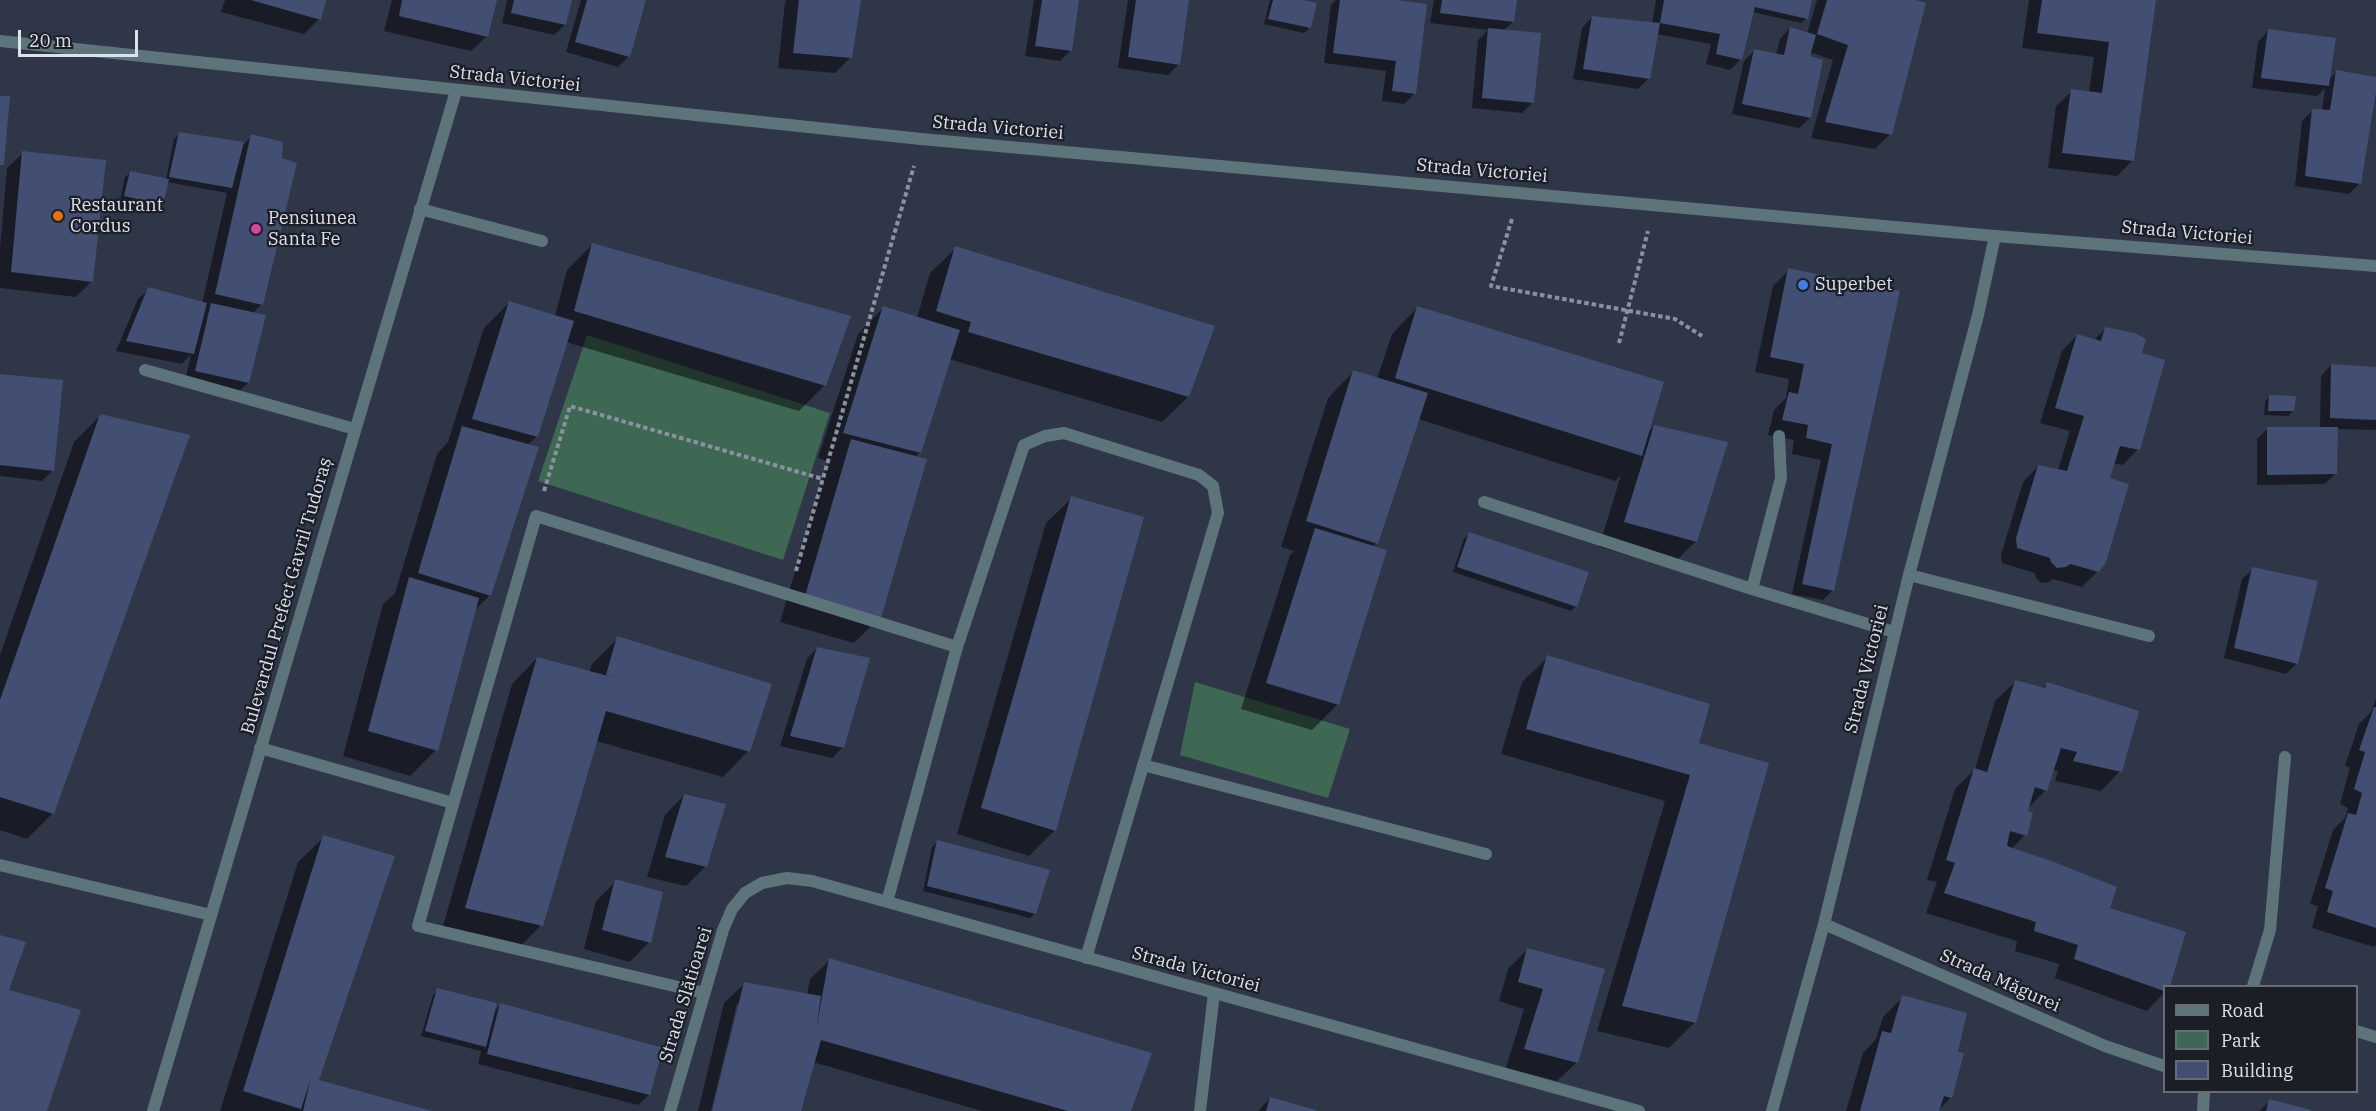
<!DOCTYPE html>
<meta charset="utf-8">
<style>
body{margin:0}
#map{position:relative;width:2376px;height:1111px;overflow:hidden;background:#2f3648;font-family:"IBM Plex Serif",serif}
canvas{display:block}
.legend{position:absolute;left:2163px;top:985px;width:195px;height:108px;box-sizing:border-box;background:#1b1e26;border:2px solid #686c75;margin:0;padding:8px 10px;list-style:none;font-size:18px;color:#dce1ec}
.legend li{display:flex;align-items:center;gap:12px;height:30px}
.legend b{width:30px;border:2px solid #686c75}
.scale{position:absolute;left:18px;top:30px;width:120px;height:27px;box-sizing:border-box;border:3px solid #dce1ec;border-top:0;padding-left:8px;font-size:18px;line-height:21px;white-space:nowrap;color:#dce1ec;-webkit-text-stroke:4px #1b1e26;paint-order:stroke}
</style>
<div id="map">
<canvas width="2376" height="1111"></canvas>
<ul class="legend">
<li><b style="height:8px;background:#5e747b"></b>Road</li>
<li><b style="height:16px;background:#3e6754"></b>Park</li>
<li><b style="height:16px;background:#424f73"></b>Building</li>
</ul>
<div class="scale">20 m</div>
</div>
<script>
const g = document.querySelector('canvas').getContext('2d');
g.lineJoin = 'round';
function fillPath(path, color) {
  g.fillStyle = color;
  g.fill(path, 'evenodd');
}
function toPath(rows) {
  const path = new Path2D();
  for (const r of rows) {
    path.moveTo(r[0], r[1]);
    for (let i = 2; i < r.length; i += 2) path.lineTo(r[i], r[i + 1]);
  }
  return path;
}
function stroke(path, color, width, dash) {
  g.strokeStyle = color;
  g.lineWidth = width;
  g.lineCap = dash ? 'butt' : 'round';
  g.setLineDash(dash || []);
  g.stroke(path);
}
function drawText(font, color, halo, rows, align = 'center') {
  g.font = font + ' "IBM Plex Serif",serif';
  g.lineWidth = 4.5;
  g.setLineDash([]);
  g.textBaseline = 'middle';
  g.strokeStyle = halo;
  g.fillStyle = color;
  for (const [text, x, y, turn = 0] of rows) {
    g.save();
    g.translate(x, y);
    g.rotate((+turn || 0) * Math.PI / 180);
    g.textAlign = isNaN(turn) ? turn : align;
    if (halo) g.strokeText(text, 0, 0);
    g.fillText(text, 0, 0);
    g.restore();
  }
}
const green = toPath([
 [587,335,830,413,783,560,538,481],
 [1195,682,1350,729,1328,798,1180,755]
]);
const shadow = toPath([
 [225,0,325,0,319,19,304,34,221,12],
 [392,0,495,0,487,36,471,51,384,31],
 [507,0,570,0,565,25,554,35,502,23],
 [581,0,644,0,629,56,618,67,566,52],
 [787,0,860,0,851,57,835,73,778,68,785,2],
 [1034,0,1078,0,1070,51,1060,61,1025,56],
 [1128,0,1187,0,1179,64,1168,75,1118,68],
 [1270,0,1296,0,1309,28,1304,33,1264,24],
 [1336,0,1385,0,1415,93,1404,104,1382,101,1386,71,1324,63,1331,5],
 [1434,0,1516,0,1513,22,1503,31,1532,103,1522,113,1472,108,1478,40,1488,30,1430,23],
 [1656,0,1811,0,1806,19,1801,23,1752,12,1741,59,1730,70,1706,64,1711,44,1656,34,1648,79,1638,89,1573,79,1582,28,1592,17,1652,24],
 [1817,0,1910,0,1890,134,1875,149,1811,138,1833,60,1809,52,1810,118,1799,128,1732,114,1744,61,1754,51,1776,55,1780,39,1790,28,1807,34],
 [2029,0,2155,0,2133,160,2117,176,2048,168,2056,106,2072,91,2089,93,2094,57,2022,48],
 [2268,31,2329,80,2336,72,2376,78,2360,183,2349,194,2295,186,2302,121,2313,110,2322,111,2325,88,2317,96,2252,88,2258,42],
 [179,134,244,144,252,136,262,304,252,314,248,383,237,393,185,381,191,354,182,364,116,351,138,299,149,289,202,304,227,193,167,182,162,204,157,209,120,201,125,177,130,173,166,180,174,139],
 [23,153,92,281,76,297,0,288,0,248,7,168],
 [593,244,825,385,799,411,566,342,537,436,528,445,490,595,474,611,436,750,410,776,343,756,383,604,395,593,437,454,448,442,484,328,509,303,555,316,567,270],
 [956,248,1213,327,1188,397,1162,422,949,359,920,452,915,457,880,617,854,643,780,622,826,467,831,462,818,458,858,334,883,308,917,318,930,273],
 [1789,270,1899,292,1833,590,1823,600,1792,594,1821,460,1792,454,1794,440,1768,435,1774,410,1786,398,1789,379,1755,372,1773,286],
 [1417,308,1647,433,1654,426,1696,541,1670,567,1599,547,1621,475,1615,481,1418,419,1376,543,1373,547,1338,704,1312,730,1241,709,1290,555,1294,551,1281,547,1328,398,1353,372,1377,379,1392,334],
 [2106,328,2141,354,2138,449,2123,465,2113,463,2108,479,2098,571,2082,587,2053,579,2049,582,2041,583,2036,578,2035,573,2002,563,2001,555,2023,482,2038,466,2058,470,2070,431,2040,423,2062,351,2077,335,2094,340],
 [2331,365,2376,369,2376,430,2336,429,2335,474,2325,484,2257,485,2257,439,2267,429,2320,428,2321,376],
 [0,376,53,470,42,481,0,476],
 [2270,396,2293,411,2288,416,2264,415,2265,401],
 [100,416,188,436,52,814,27,839,0,830,0,655,74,442],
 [1072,498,1055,830,1029,856,957,834,1046,523],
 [1469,534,1576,606,1571,611,1453,572,1464,539],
 [2253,569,2297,663,2286,674,2224,658,2242,579],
 [618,638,748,751,723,777,596,741,541,925,516,951,441,933,512,684,537,658,589,673,592,664],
 [817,648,843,747,832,758,780,746,807,659],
 [1548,657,1697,744,1695,1022,1669,1048,1597,1031,1665,801,1501,754,1522,682],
 [2015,682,2042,689,2047,684,2120,771,2101,791,2055,781,2058,771,2053,770,2046,790,2027,809,2025,835,2011,849,2108,909,2184,933,2168,986,2164,986,2164,993,2147,1011,2055,978,2059,964,2015,951,2017,941,1926,913,1937,882,1927,880,1955,789,1975,769,1995,701],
 [2376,699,2376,945,2374,947,2312,928,2318,906,2310,904,2333,830,2345,818,2348,808,2340,804,2350,767,2345,766,2359,724,2371,712],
 [684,795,706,866,686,886,647,877,665,815],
 [324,837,317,1082,429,1111,220,1111,298,862],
 [937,842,1035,913,1030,918,923,891,932,847],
 [616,881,649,942,630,962,584,949,596,901],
 [1528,949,1577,1062,1557,1081,1506,1068,1524,1009,1499,1001,1508,969],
 [830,960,1129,1111,982,1111,813,1062,800,1111,714,1111,740,1004,737,1004,711,1111,698,1111,724,1003,744,984,807,995,810,979],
 [438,990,493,1013,500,1005,649,1095,638,1105,478,1064,481,1051,421,1036,433,995],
 [1903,997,1957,1053,1951,1097,1938,1111,1846,1111,1863,1053,1876,1039,1883,1017],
 [1270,1098,1313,1111,1258,1111],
 [2270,1101,2308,1111,2259,1111]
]);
const building = toPath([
 [251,0,326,0,321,20],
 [402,0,497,0,488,37,399,16],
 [514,0,572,0,566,25,511,13],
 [587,0,646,0,630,57,575,42],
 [799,0,861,0,852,58,793,53],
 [1042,0,1079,0,1072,51,1035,46],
 [1136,0,1189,0,1180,65,1128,57],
 [1273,0,1303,0,1317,3,1311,28,1268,19],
 [1340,0,1397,0,1427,4,1416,94,1392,91,1396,61,1333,53],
 [1442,0,1517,0,1514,22,1440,13],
 [1664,0,1812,0,1808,19,1755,7,1742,60,1716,54,1720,34,1660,23],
 [1827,0,1916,0,1926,3,1892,135,1825,122,1848,45,1817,34],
 [2042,0,2156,0,2134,161,2062,153,2071,89,2102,93,2109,42,2037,33],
 [1592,16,1660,23,1650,79,1583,69],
 [1790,27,1816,35,1810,56,1823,60,1811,118,1742,104,1754,49,1784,55],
 [1488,28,1541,33,1534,103,1482,98],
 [2268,29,2336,38,2329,86,2261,78],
 [2336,70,2376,77,2376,92,2361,184,2305,176,2312,109,2330,110],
 [0,96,10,96,4,165,0,165],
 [179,132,244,142,232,188,169,177],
 [251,134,283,142,282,158,297,163,263,305,215,294],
 [22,151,106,160,93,282,11,272],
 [130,171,169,179,163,205,124,196],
 [592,243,851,316,826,386,574,311],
 [955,246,1215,326,1189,397,968,332,971,322,936,311],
 [1788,268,1900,291,1834,591,1802,584,1832,444,1806,438,1808,425,1782,420,1789,392,1798,394,1804,364,1770,357],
 [148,287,207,303,194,354,126,341],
 [509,301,574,321,538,437,472,419],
 [211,303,266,315,249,383,195,371],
 [883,306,960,330,921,453,843,433],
 [1417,306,1664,382,1642,456,1395,378],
 [2105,327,2135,333,2146,339,2142,353,2165,360,2140,450,2120,446,2110,478,2129,484,2106,562,2099,572,2070,564,2066,567,2057,568,2051,562,2050,558,2017,548,2016,538,2038,465,2067,471,2084,416,2055,408,2077,334,2101,341],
 [2331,364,2376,367,2376,420,2330,418],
 [1353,370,1428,393,1378,544,1306,521],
 [0,374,63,380,54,471,0,465],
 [2269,395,2296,396,2294,411,2268,411],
 [100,414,190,435,54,814,0,797,0,700],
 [1654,425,1728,442,1697,542,1624,522],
 [462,426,539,447,491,596,418,573],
 [2267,427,2338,427,2337,474,2267,475],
 [851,439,927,459,881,618,805,596],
 [1071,496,1144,517,1056,831,981,808],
 [1315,528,1387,550,1339,705,1266,683],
 [1469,532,1589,572,1577,607,1457,567],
 [2252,567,2318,581,2298,664,2234,648],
 [409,577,479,598,438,751,368,731],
 [617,636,772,684,750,752,606,711,543,926,465,908,537,657,616,678,606,675],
 [817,647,870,658,844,748,790,736],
 [1547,655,1710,704,1699,743,1769,763,1696,1023,1622,1006,1690,775,1526,729],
 [2015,680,2045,688,2047,682,2139,711,2122,772,2073,761,2077,752,2061,748,2047,791,2035,787,2028,811,2033,812,2027,836,2010,831,2007,846,2054,862,2117,887,2110,908,2186,932,2170,986,2164,986,2164,991,2074,959,2078,945,2034,931,2036,922,1944,893,1955,863,1946,860,1974,768,1987,772],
 [2374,707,2376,707,2376,928,2327,912,2333,891,2325,888,2348,813,2356,815,2362,793,2354,789,2365,752,2359,750],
 [684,794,726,804,707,867,665,857],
 [323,835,395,856,319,1080,432,1111,303,1111,311,1078,301,1109,243,1091],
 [937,840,1050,870,1036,914,927,886],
 [615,879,663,892,651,943,602,930],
 [0,935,26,942,9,990,81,1010,47,1111,0,1111],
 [1527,948,1605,969,1578,1063,1524,1049,1543,989,1518,982],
 [829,958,1152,1053,1131,1111,1068,1111,821,1040,801,1111,712,1111,744,982,821,996,816,1030],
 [437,988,497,1003,486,1047,425,1031],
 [1902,995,1967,1013,1958,1052,1964,1053,1952,1098,1944,1096,1939,1111,1860,1111,1882,1031,1891,1033],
 [500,1003,663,1048,650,1095,487,1054],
 [1270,1097,1316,1110,1316,1111,1266,1111],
 [2269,1099,2311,1110,2311,1111,2266,1111]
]);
const path = toPath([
 [1512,219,1491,286,1675,319,1702,336],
 [1619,343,1648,231],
 [544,491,570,406,823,479],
 [796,571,914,166]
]);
const service = toPath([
 [420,209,542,241],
 [145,370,355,429],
 [1484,502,1752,589,1894,632],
 [1909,575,2149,636],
 [1752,589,1781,478,1779,436],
 [260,748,453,803],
 [1143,765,1486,854],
 [2253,986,2270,930,2285,757],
 [704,993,418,926,536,516,957,647],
 [2203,1111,2204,1092]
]);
const minor = toPath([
 [0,865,211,915],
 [887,902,957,647,1024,445,1045,436,1064,433,1199,475,1213,486,1218,513,1086,958],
 [1824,924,2105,1046,2164,1066],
 [2356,1031,2376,1037],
 [153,1111,456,91],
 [670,1111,723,930,732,909,745,893,762,883,787,878,812,881,1639,1111],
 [1200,1111,1214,993],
 [1772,1111,1824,924,1909,575,1978,315,1995,236]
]);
const tertiary = toPath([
 [0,41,921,139,1995,236,2376,266]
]);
const markers = [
 [58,216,6,"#e8710a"],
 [256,229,6,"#d1479c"],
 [1803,285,6,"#3f7fe0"]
];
const streetNames = [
 ["Strada Victoriei",515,79,6],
 ["Strada Victoriei",998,128,5],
 ["Strada Victoriei",1482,171,5],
 ["Strada Victoriei",2187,233,5],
 ["Bulevardul Prefect Gavril Tudoraș",287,596,-74],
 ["Strada Victoriei",1867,669,-76],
 ["Strada Victoriei",1196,970,15],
 ["Strada Măgurei",2000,981,24],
 ["Strada Slătioarei",686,995,-73]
];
const poiNames = [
 ["Restaurant",70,206],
 ["Cordus",70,227],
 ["Pensiunea",268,219],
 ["Santa Fe",268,240],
 ["Superbet",1815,285]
];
fillPath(green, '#3e6754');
fillPath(shadow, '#0007');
fillPath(building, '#424f73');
stroke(path, '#8b919f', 4, [4.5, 3]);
stroke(service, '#5e747b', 12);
stroke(minor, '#5e747b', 12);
stroke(tertiary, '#5e747b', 12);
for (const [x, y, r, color] of markers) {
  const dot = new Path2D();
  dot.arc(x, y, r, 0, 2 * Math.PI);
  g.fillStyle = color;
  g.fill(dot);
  stroke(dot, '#1b1e26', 2);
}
drawText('18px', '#dce1ec', '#1b1e26', streetNames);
drawText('18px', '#dce1ec', '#1b1e26', poiNames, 'left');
</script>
